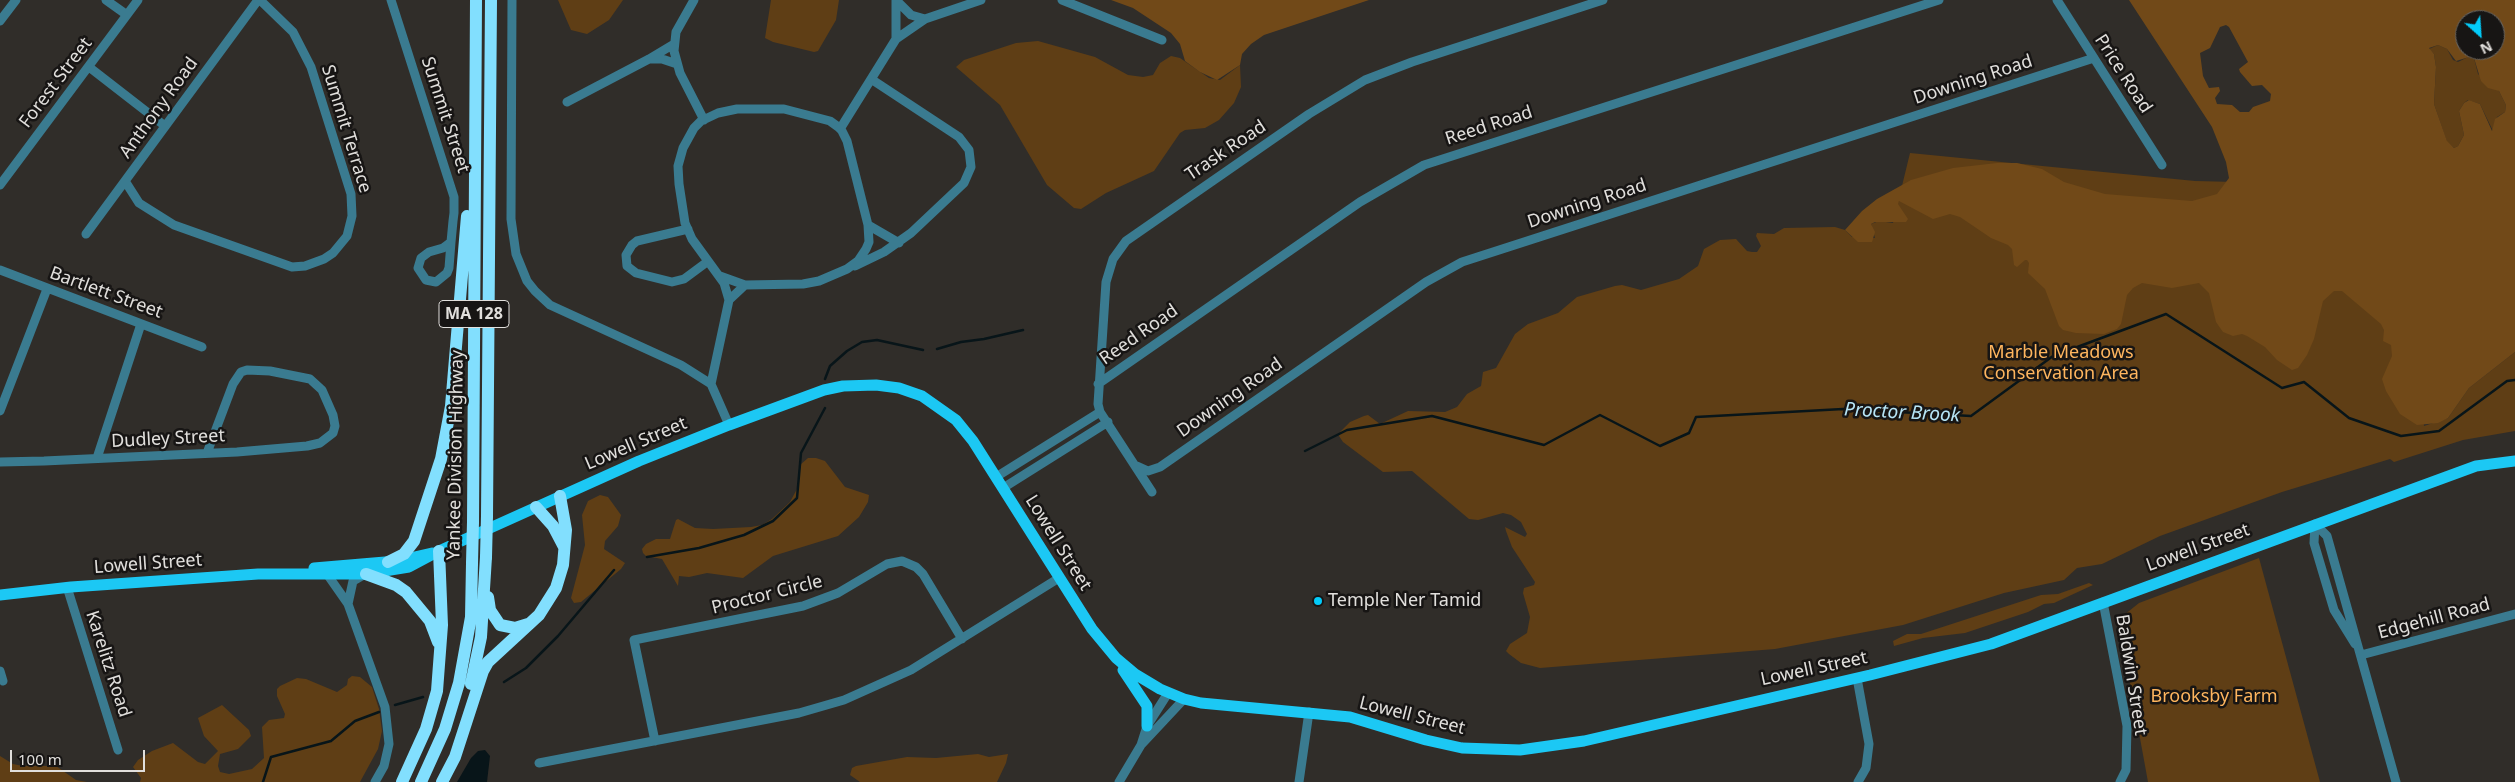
<!DOCTYPE html>
<style>
body{margin:0}
#map{position:relative;width:2515px;height:782px;overflow:hidden;background:#302d29;font-family:"Noto Sans",sans-serif}
canvas{display:block}
.north{position:absolute;left:2455px;top:10px;width:50px;height:50px;box-sizing:border-box;background:#171514;border:1px solid #686664;border-radius:50%;rotate:154deg;font-size:14px;font-weight:700;line-height:20px;text-align:center;color:#e1dfdc}
.north::after{content:'';display:block;margin:auto;width:18px;height:22px;background:#03cbf9;clip-path:polygon(50% 0,100% 100%,50% 72%,0 100%)}
.scale{position:absolute;left:10px;top:750px;width:135px;height:22px;box-sizing:border-box;border:2px solid #e1dfdc;border-top:0;padding-left:6px;font-size:15px;line-height:18px;white-space:nowrap;color:#e1dfdc;-webkit-text-stroke:4px #171514;paint-order:stroke}
</style>
<div id="map">
<canvas width="2515" height="782"></canvas>
<div class="north">N</div>
<div class="scale">100 m</div>
</div>
<script>
const g = document.querySelector('canvas').getContext('2d');
g.lineJoin = 'round';
function fillPath(path, color) {
  g.fillStyle = color;
  g.fill(path, 'evenodd');
}
function toPath(rows) {
  const path = new Path2D();
  for (const r of rows) {
    path.moveTo(r[0], r[1]);
    for (let i = 2; i < r.length; i += 2) path.lineTo(r[i], r[i + 1]);
  }
  return path;
}
function stroke(path, color, width, dash) {
  g.strokeStyle = color;
  g.lineWidth = width;
  g.lineCap = dash ? 'butt' : 'round';
  g.setLineDash(dash || []);
  g.stroke(path);
}
function drawText(font, color, halo, rows, align = 'center') {
  g.font = font + ' "Noto Sans",sans-serif';
  g.lineWidth = 5;
  g.setLineDash([]);
  g.textBaseline = 'middle';
  g.strokeStyle = halo;
  g.fillStyle = color;
  for (const [text, x, y, turn = 0] of rows) {
    g.save();
    g.translate(x, y);
    g.rotate((+turn || 0) * Math.PI / 180);
    g.textAlign = isNaN(turn) ? turn : align;
    if (halo) g.strokeText(text, 0, 0);
    g.fillText(text, 0, 0);
    g.restore();
  }
}
const green = toPath([
 [558,0,623,0,609,20,587,34,571,30],
 [771,0,839,0,836,20,818,51,814,52,773,42,765,38],
 [1038,41,1095,57,1128,75,1143,77,1153,75,1160,63,1171,56,1180,58,1209,78,1220,80,1240,65,1241,87,1234,103,1219,120,1205,128,1185,130,1180,133,1154,171,1106,193,1081,209,1074,208,1047,185,1000,105,956,67,964,60,1016,43],
 [2438,45,2447,49,2453,60,2458,62,2468,57,2474,58,2478,74,2499,91,2506,105,2505,112,2497,117,2493,131,2480,104,2468,100,2464,103,2459,111,2464,135,2458,146,2454,148,2447,142,2434,104,2436,67,2434,54,2429,49],
 [1910,153,2195,181,2397,186,2424,426,2448,418,2469,388,2515,352,2515,431,2463,440,2394,462,2390,459,2282,492,2160,536,2102,564,2077,568,2064,580,2004,593,1903,625,1775,649,1540,668,1521,663,1509,654,1506,651,1510,644,1527,633,1530,617,1523,593,1524,588,1534,585,1535,582,1512,547,1506,531,1505,527,1525,537,1527,534,1521,522,1511,515,1503,513,1478,520,1469,519,1412,471,1383,472,1343,442,1339,436,1340,432,1350,422,1364,416,1368,415,1380,424,1408,411,1445,412,1457,407,1467,394,1481,386,1483,372,1496,368,1515,334,1528,324,1558,313,1577,297,1615,286,1622,285,1641,290,1679,279,1698,266,1704,249,1720,240,1736,239,1747,251,1752,252,1757,252,1761,246,1756,236,1757,233,1774,234,1784,228,1835,227,1845,230,1852,237,1875,238,1871,224,1879,221,1893,223],
 [808,458,816,458,825,461,845,487,869,495,868,502,859,517,838,536,773,556,743,578,707,573,689,577,679,576,678,586,662,559,646,556,643,553,642,549,646,544,656,539,670,539,676,520,678,519,695,528,713,529,751,527,762,525,772,519,790,502,797,489,800,465],
 [600,495,608,497,621,515,618,526,605,541,604,549,625,563,621,569,581,602,574,603,571,598,585,545,582,515,588,501],
 [2259,558,2320,782,2148,782,2121,634,2124,615,2139,603],
 [2089,583,2093,585,2054,603,2044,604,2028,612,1965,633,1923,638,1894,646,1893,641,1907,634,1921,634,2041,595,2058,594],
 [352,676,360,677,372,687,379,709,382,731,378,749,360,782,140,782,141,778,133,767,138,760,152,751,173,743,198,762,205,764,218,751,204,736,198,718,222,705,249,730,251,736,238,749,220,754,218,766,220,772,229,774,252,769,264,758,262,727,269,720,284,718,285,714,277,696,277,689,280,686,297,678,306,679,337,692,347,685,348,679],
 [978,754,989,757,1008,754,1006,763,997,782,860,782,850,775,852,768,856,766,907,757,936,758],
 [0,756,13,764,23,766,56,766,76,780,87,782,0,782]
]);
const forest = toPath([
 [1111,0,1369,0,1264,35,1251,44,1242,54,1240,65,1217,80,1200,72,1185,61,1180,44,1171,33,1133,8],
 [2129,0,2515,0,2515,352,2469,388,2448,418,2438,423,2417,425,2400,414,2386,391,2382,379,2392,356,2391,345,2383,341,2384,330,2381,324,2342,291,2334,291,2323,301,2314,339,2307,355,2298,368,2292,370,2277,360,2265,347,2247,336,2242,334,2233,336,2223,332,2216,322,2209,293,2199,283,2172,288,2142,283,2133,288,2127,295,2121,324,2117,329,2104,334,2076,333,2063,330,2059,326,2045,289,2028,273,2029,263,2027,260,2025,260,2017,267,2014,265,2012,249,2008,245,1991,238,1960,217,1950,214,1933,219,1899,201,1898,204,1908,219,1906,222,1875,222,1871,224,1875,232,1872,242,1858,242,1845,230,1862,211,1877,199,1911,180,1953,168,1997,163,2017,163,2042,169,2064,182,2105,194,2192,201,2217,194,2229,178,2226,162,2212,127],
 [2465,20,2495,20,2495,50,2465,50],
 [2226,25,2229,27,2248,62,2239,69,2240,72,2252,86,2262,85,2271,94,2270,101,2253,107,2249,112,2240,112,2232,105,2217,104,2215,98,2220,91,2219,87,2209,88,2203,76,2200,53,2210,48,2220,27],
 [2438,45,2447,49,2456,61,2469,57,2474,58,2481,81,2488,88,2499,91,2506,105,2505,112,2495,119,2492,131,2480,104,2469,100,2464,103,2459,111,2464,135,2458,146,2454,148,2447,141,2434,104,2436,67,2434,54,2429,48]
]);
const water = toPath([
 [485,750,490,756,487,782,457,782,471,758,478,751]
]);
const stream = toPath([
 [937,349,961,342,984,339,1023,330],
 [825,379,830,366,847,351,862,342,877,340,923,350],
 [1305,451,1347,430,1432,416,1544,445,1600,415,1660,446,1689,433,1696,417,1843,409,1971,416,2053,356,2166,314,2282,388,2304,382,2349,418,2401,436,2439,431,2507,381,2515,380],
 [647,557,699,548,744,535,773,521,797,498,801,453,825,408],
 [504,682,526,668,558,636,614,570],
 [395,705,423,697],
 [263,782,271,757,331,741,355,721,379,712]
]);
const minor = toPath([
 [106,0,127,15],
 [391,0,454,197,454,213,453,221,451,242,449,268,447,273,436,282,426,280,418,268,421,258,429,252,443,248,451,242],
 [512,0,511,219,516,254,527,281,535,291,550,305,681,365,711,384,729,425],
 [694,0,676,32,674,51,680,73,704,120],
 [896,0,911,15,925,19,981,0],
 [1062,0,1162,40],
 [2057,0,2162,165],
 [0,21,16,0],
 [896,39,925,19],
 [651,59,662,59,677,64],
 [89,67,165,126],
 [567,102,649,59,674,44],
 [840,129,896,39,896,0],
 [125,181,139,203,174,225,292,267,305,266,324,259,333,253,347,236,352,216,351,194,311,67,293,32,260,0],
 [0,185,138,0],
 [868,225,899,243],
 [688,229,637,241,632,245,626,255,627,266,636,273,672,282,684,279,707,262],
 [86,234,258,0],
 [855,266,884,252,911,233,964,183,971,167,969,150,959,137,871,79],
 [0,270,202,347],
 [720,276,745,285],
 [711,384,729,300,724,283,692,239,685,223,679,184,678,166,683,148,694,128,701,121,718,113,737,109,784,109,830,121,841,129,847,141,868,225,869,242,866,249,858,261,847,269,819,281,803,284,745,285,729,300],
 [1098,384,1360,202,1424,165,1939,0],
 [0,411,47,289],
 [97,458,141,324],
 [0,462,44,461,237,452,307,446,320,443,333,433,335,426,333,415,322,390,310,379,270,371,247,370,241,372,233,384,207,453],
 [1137,466,1148,471,1160,467,1426,282,1462,262,2094,58],
 [996,477,1100,412],
 [1003,488,1108,422],
 [1152,492,1100,412,1098,404,1106,282,1113,259,1126,241,1309,114,1365,80,1412,62,1603,0],
 [2315,524,2327,536,2396,782],
 [2315,524,2314,543,2334,610,2355,644],
 [327,574,348,604,385,707,389,744,384,766,375,782],
 [67,587,118,750],
 [2103,602,2127,726,2126,770,2120,782],
 [348,604,353,581,365,574],
 [2361,655,2515,614],
 [0,671,3,681],
 [1857,678,1869,744,1866,768,1858,782],
 [655,741,634,640,803,606,838,593,887,564,902,561,916,567,923,574,962,639],
 [1141,745,1184,699],
 [539,763,799,713,844,700,911,670,1059,578],
 [1119,782,1141,745,1147,726,1168,693],
 [1299,782,1309,712]
]);
const major = toPath([
 [314,568,397,561,432,553],
 [0,595,71,587,258,574,366,574,409,567,439,551,639,461,729,425,824,390,843,386,876,385,899,388,922,396,956,420,973,441,1092,629,1116,658,1135,674,1160,689,1184,699,1201,703,1350,717,1426,740,1462,748,1520,750,1584,741,1870,675,1991,644,2476,466,2515,461],
 [1123,670,1147,706,1147,726]
]);
const highway = toPath([
 [536,507,553,526,564,547],
 [487,516,491,0],
 [473,522,476,0],
 [388,562,404,554,414,541,441,459,451,406,467,216],
 [366,574,396,585,406,592,430,621,438,642],
 [488,597,490,610,500,625,515,628,528,624],
 [471,684,481,637,486,557],
 [402,782,426,729,437,691,442,625,439,551],
 [421,782,445,729,459,683,471,617,472,563],
 [442,782,455,757,483,671,488,662,539,615,556,588,563,565,566,530,560,496]
]);
const highwayBridge = toPath([
 [486,557,487,516],
 [472,563,473,522]
]);
const markers = [
 [1318,601,5,"#03cbf9"]
];
const shields = [
 [474,314,70]
];
const shieldNames = [
 ["MA 128",474,314]
];
const streetNames = [
 ["Price Road",2123,74,57],
 ["Downing Road",1973,80,-18],
 ["Forest Street",56,83,-53],
 ["Anthony Road",159,108,-54],
 ["Summit Street",445,115,72],
 ["Reed Road",1489,126,-18],
 ["Summit Terrace",346,129,73],
 ["Trask Road",1226,151,-34],
 ["Downing Road",1587,204,-18],
 ["Bartlett Street",106,293,20],
 ["Reed Road",1139,335,-35],
 ["Downing Road",1230,398,-35],
 ["Dudley Street",168,439,-3],
 ["Lowell Street",636,444,-23],
 ["Yankee Division Highway",456,455,-89],
 ["Lowell Street",1058,543,58],
 ["Lowell Street",2198,548,-20],
 ["Lowell Street",148,564,-4],
 ["Proctor Circle",767,595,-14],
 ["Edgehill Road",2434,619,-15],
 ["Karelitz Road",108,664,72],
 ["Lowell Street",1814,669,-12],
 ["Baldwin Street",2131,675,81],
 ["Lowell Street",1412,716,14]
];
const parkNames = [
 ["Marble Meadows",2061,353],
 ["Conservation Area",2061,374],
 ["Brooksby Farm",2214,697]
];
const poiNames = [
 ["Temple Ner Tamid",1328,601]
];
const waterNames = [
 ["Proctor Brook",1902,413,3]
];
fillPath(green, '#5f3e15');
fillPath(forest, '#714918');
fillPath(water, '#081519');
stroke(stream, '#081519', 2.5);
stroke(minor, '#3a7b90', 9);
stroke(major, '#1cc8f4', 11);
stroke(highway, '#82dffe', 12);
stroke(highwayBridge, '#82dffe', 12);
for (const [x, y, r, color] of markers) {
  const dot = new Path2D();
  dot.arc(x, y, r, 0, 2 * Math.PI);
  g.fillStyle = color;
  g.fill(dot);
  stroke(dot, '#171514', 2);
}
for (const [x, y, w] of shields) {
  const box = new Path2D();
  box.roundRect(x - w / 2, y - 13.5, w, 27, 4);
  g.fillStyle = '#171514';
  g.fill(box);
  stroke(box, '#e1dfdc', 1);
}
drawText('bold 16px', '#e1dfdc', null, shieldNames);
drawText('18px', '#e1dfdc', '#171514', streetNames);
drawText('18px', '#feb55e', '#171514', parkNames);
drawText('18px', '#e1dfdc', '#171514', poiNames, 'left');
drawText('italic 19px', '#b7e5f6', '#171514', waterNames);
</script>
